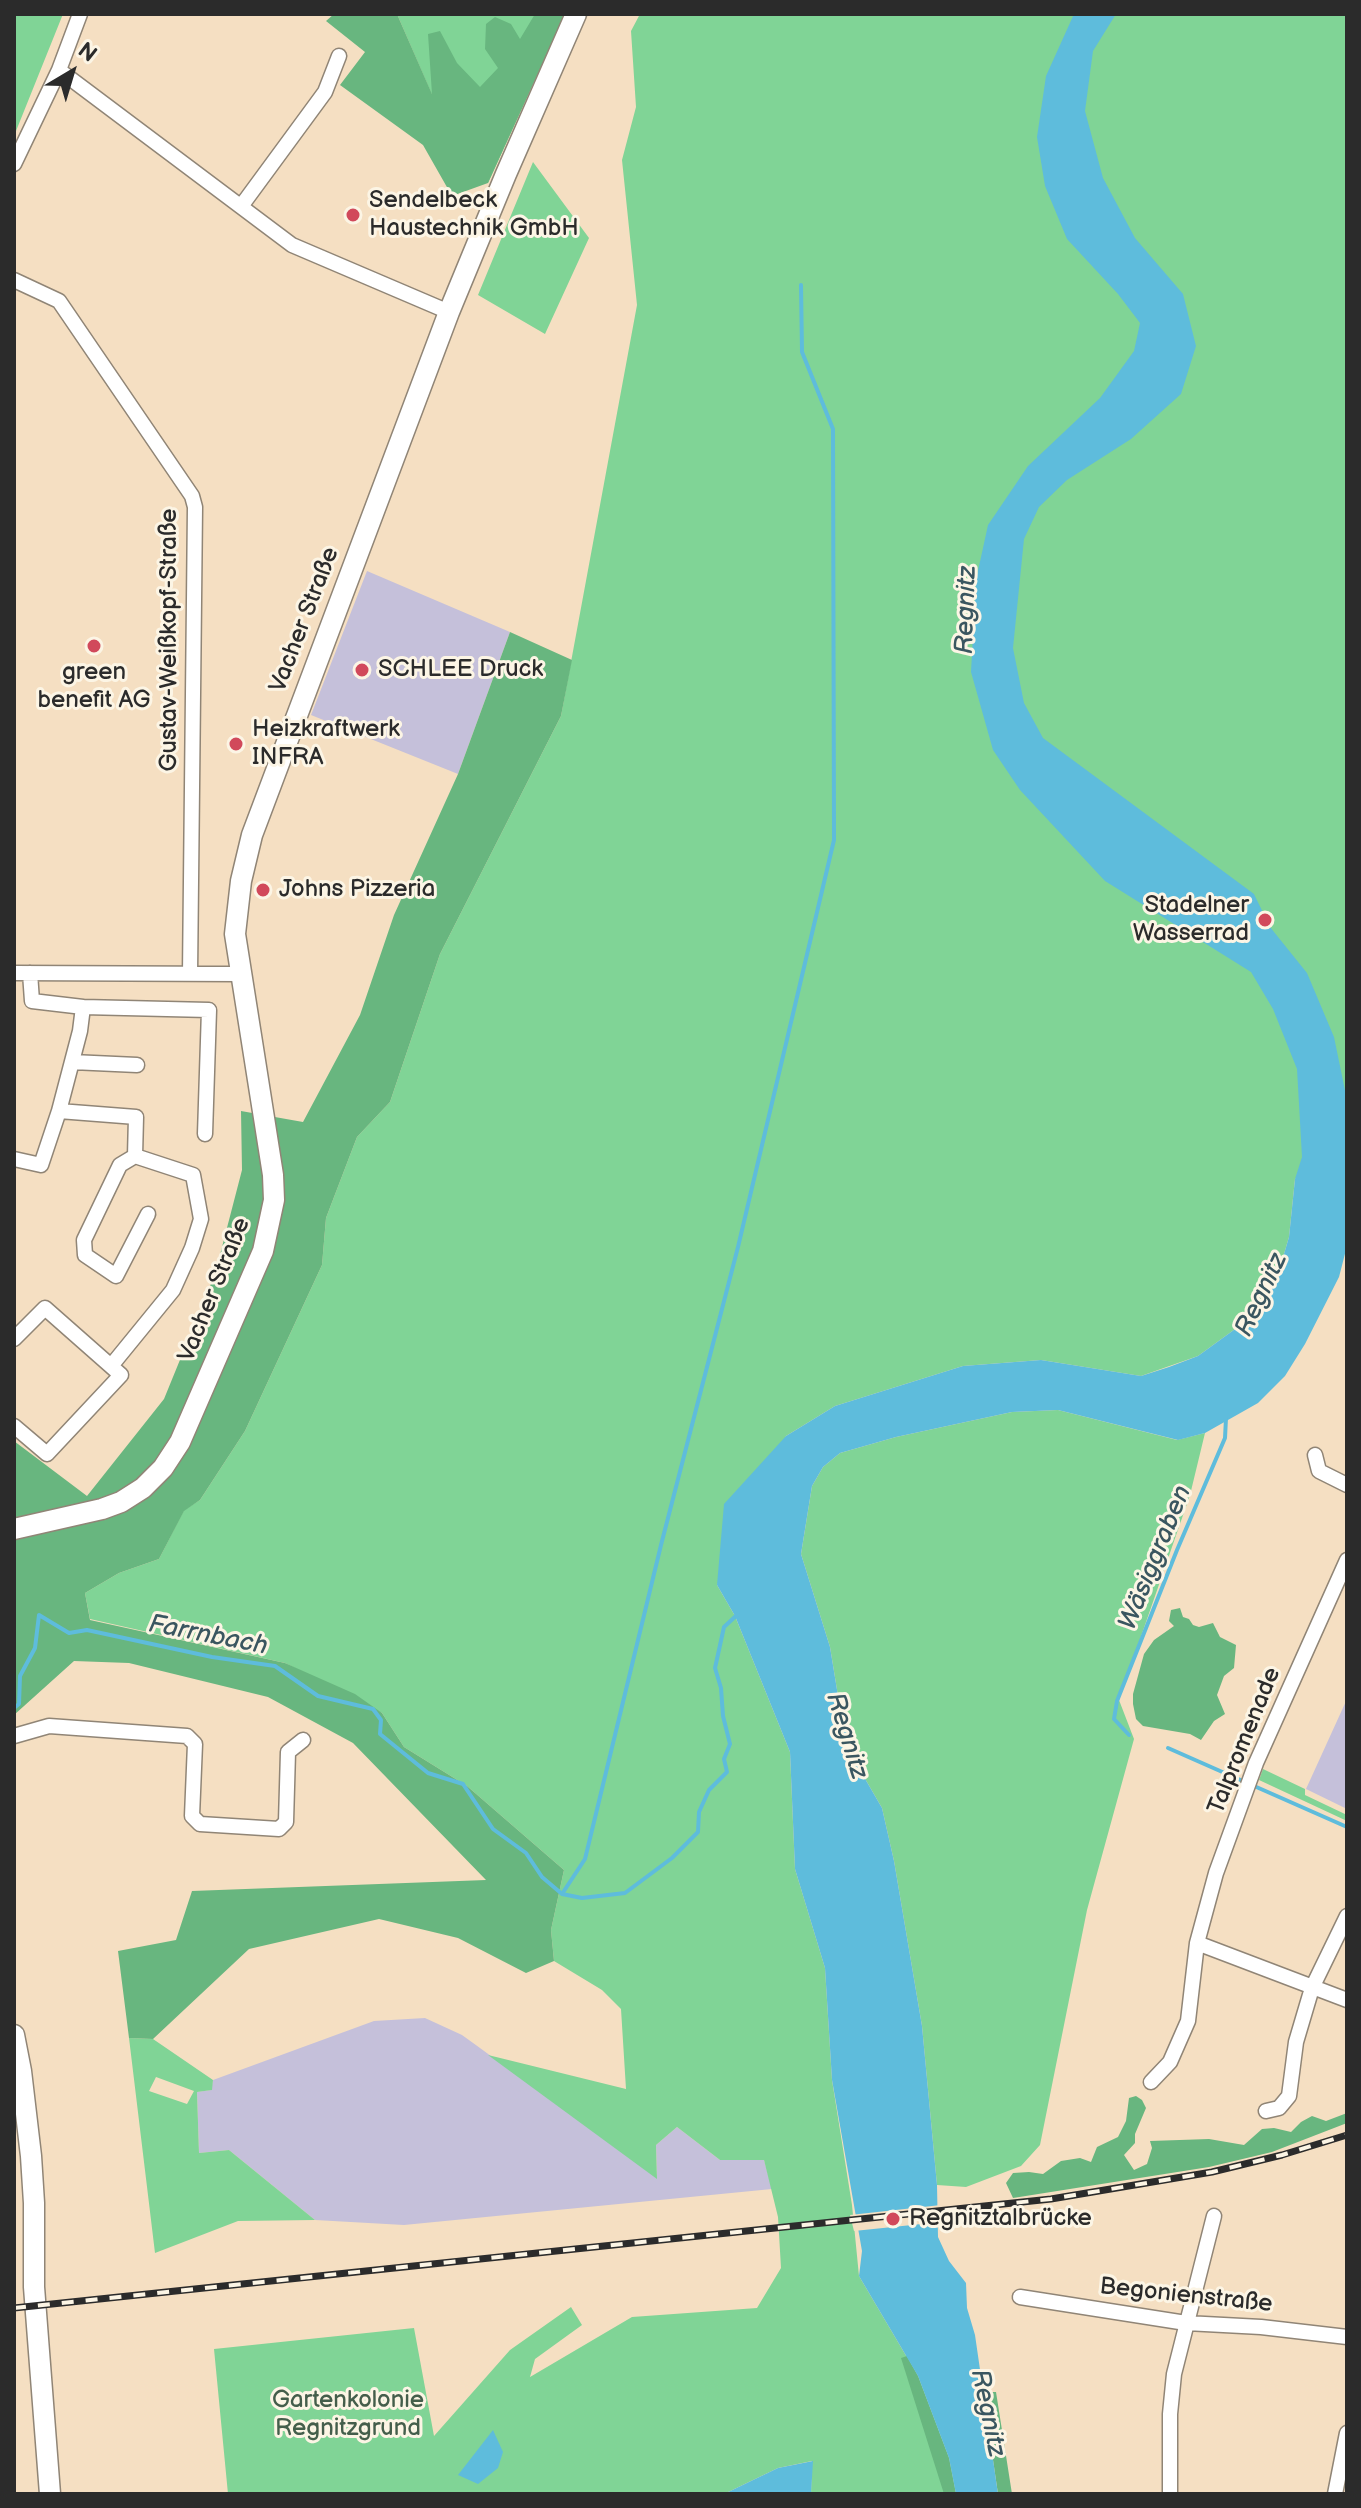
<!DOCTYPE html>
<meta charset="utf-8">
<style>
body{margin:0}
#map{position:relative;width:1361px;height:2508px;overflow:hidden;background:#f5dfc2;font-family:"Balsamiq Sans",sans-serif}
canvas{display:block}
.frame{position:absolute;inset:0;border:16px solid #2b2b2b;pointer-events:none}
.north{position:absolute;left:32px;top:32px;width:80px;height:80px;-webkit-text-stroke:6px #fcf5e5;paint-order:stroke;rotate:38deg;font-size:22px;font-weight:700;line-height:32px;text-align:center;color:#2b2b2b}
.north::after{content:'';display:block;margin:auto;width:28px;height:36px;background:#2b2b2b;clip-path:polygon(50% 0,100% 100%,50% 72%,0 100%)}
</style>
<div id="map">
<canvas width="1361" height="2508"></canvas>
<div class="frame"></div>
<div class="north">N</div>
</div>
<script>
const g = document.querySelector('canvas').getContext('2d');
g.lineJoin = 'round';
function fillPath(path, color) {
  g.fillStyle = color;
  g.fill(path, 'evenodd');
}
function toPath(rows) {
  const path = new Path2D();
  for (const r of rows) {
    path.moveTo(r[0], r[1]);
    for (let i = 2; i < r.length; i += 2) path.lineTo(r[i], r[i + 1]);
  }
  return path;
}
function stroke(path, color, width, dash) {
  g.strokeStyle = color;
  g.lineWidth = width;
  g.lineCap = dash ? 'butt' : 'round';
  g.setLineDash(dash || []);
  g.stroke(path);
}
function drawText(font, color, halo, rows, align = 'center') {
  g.font = font + ' "Balsamiq Sans",sans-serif';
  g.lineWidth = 6;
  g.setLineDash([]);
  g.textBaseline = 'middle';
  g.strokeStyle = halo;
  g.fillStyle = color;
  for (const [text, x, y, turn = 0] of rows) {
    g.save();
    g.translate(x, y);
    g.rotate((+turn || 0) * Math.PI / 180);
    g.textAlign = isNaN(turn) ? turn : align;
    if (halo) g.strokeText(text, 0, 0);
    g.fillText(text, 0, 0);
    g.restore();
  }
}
const industrial = toPath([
 [367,571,510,632,458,774,311,715],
 [1347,1699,1347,1809,1306,1789],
 [425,2018,462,2035,480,2048,657,2178,656,2145,677,2127,720,2160,764,2160,772,2189,404,2225,315,2220,229,2150,199,2153,197,2092,211,2090,213,2080,374,2021]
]);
const green = toPath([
 [14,14,63,14,14,136],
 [397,14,565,14,488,183,433,97],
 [640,14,1347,14,1347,1129,1295,1179,1289,1237,1278,1274,1261,1302,1242,1324,1198,1356,1141,1376,1041,1360,963,1366,835,1406,786,1436,717,1585,735,1616,790,1752,795,1869,825,1968,832,2080,852,2205,859,2276,918,2376,949,2458,956,2494,811,2494,812,2461,778,2468,724,2494,228,2494,214,2349,414,2328,434,2436,510,2350,571,2307,582,2325,535,2359,530,2377,632,2317,757,2308,781,2268,778,2217,764,2160,720,2160,677,2127,656,2145,657,2179,488,2055,626,2089,621,2009,602,1990,554,1961,551,1930,564,1870,467,1786,404,1747,382,1713,285,1663,90,1619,85,1593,119,1573,159,1559,184,1510,200,1500,245,1431,322,1265,326,1218,357,1137,390,1102,440,954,561,716,637,305,622,160,636,107,631,31],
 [533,162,589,238,545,334,478,295],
 [1058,1410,1177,1440,1205,1433,1190,1495,1119,1700,1134,1739,1087,1910,1040,2145,1021,2166,966,2187,937,2185,922,2026,894,1861,882,1808,860,1770,840,1708,830,1647,801,1554,812,1486,823,1467,840,1453,896,1437,1012,1412],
 [1263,1769,1305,1789,1305,1795,1347,1815,1347,1821,1259,1780],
 [129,2038,153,2039,213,2080,212,2090,197,2092,199,2153,229,2150,315,2220,238,2221,155,2253],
 [156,2077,194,2091,187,2104,149,2091]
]);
const forest = toPath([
 [334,14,397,14,432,94,428,34,440,31,457,63,480,87,498,68,485,49,486,24,495,17,511,24,520,39,535,14,565,14,488,183,452,196,423,145,340,85,365,52,326,21],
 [510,632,572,660,561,716,440,954,390,1102,357,1137,326,1218,322,1265,245,1431,200,1500,184,1511,159,1559,119,1573,85,1593,90,1620,285,1663,355,1694,382,1713,404,1747,467,1786,564,1870,551,1930,554,1961,526,1973,458,1938,379,1919,249,1949,153,2039,129,2038,118,1951,176,1940,192,1891,486,1880,353,1743,268,1697,129,1663,74,1661,14,1715,14,1441,87,1496,164,1399,215,1274,242,1170,241,1111,303,1122,360,1015,394,915,458,774],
 [1180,1608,1183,1617,1189,1619,1193,1625,1199,1627,1213,1623,1220,1637,1236,1645,1234,1668,1224,1676,1217,1695,1225,1714,1214,1721,1201,1740,1190,1734,1143,1726,1136,1719,1133,1704,1133,1694,1144,1654,1154,1640,1174,1626,1169,1621,1171,1610],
 [1136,2096,1142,2100,1146,2108,1135,2134,1135,2143,1124,2155,1134,2170,1147,2164,1152,2148,1150,2141,1209,2139,1244,2145,1262,2129,1274,2128,1291,2132,1301,2122,1312,2116,1326,2121,1347,2113,1347,2123,1272,2152,1209,2167,1013,2198,1006,2183,1013,2173,1029,2172,1043,2174,1061,2161,1080,2158,1091,2162,1097,2147,1118,2137,1126,2121,1129,2098],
 [907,2356,918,2376,949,2458,956,2494,944,2494,901,2358],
 [983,2392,996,2392,1012,2494,998,2494]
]);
const water = toPath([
 [1074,14,1116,14,1093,51,1085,111,1103,178,1135,238,1183,294,1196,346,1181,394,1131,439,1067,480,1039,507,1024,539,1013,648,1024,703,1043,738,1254,894,1270,927,1307,973,1334,1037,1347,1100,1347,1246,1339,1277,1305,1344,1285,1376,1258,1403,1205,1433,1178,1440,1058,1410,1012,1412,896,1437,840,1453,823,1467,812,1486,801,1554,830,1647,840,1708,860,1770,882,1808,894,1861,922,2026,937,2185,938,2237,949,2261,966,2283,967,2308,975,2335,998,2494,956,2494,949,2458,918,2376,859,2276,862,2251,832,2080,825,1968,795,1869,790,1752,735,1616,717,1585,724,1504,786,1436,835,1406,963,1366,1041,1360,1141,1376,1169,1367,1198,1356,1242,1324,1261,1302,1278,1274,1289,1237,1295,1179,1302,1157,1297,1069,1273,1009,1251,972,1105,881,1020,790,993,750,971,672,976,580,988,525,1028,466,1100,398,1134,351,1140,323,1118,294,1067,239,1045,186,1037,137,1046,76],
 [493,2430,503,2452,498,2468,478,2484,458,2475],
 [813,2461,811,2494,724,2494,778,2468]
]);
const pier = toPath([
 [941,2205,941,2222,854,2231,850,2215]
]);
const stream = toPath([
 [14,1708,19,1704,20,1676,35,1648,39,1615,69,1633,87,1630,212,1657,275,1666,318,1696,373,1709,381,1720,380,1734,428,1773,463,1784,493,1829,526,1853,542,1877,562,1894,582,1898,625,1893,672,1858,698,1832,699,1812,709,1790,727,1772,724,1759,730,1744,723,1716,721,1688,715,1668,724,1627,738,1614],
 [1129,1735,1114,1719,1117,1701,1177,1550,1225,1438,1226,1418],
 [1168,1748,1347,1827],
 [562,1894,585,1859,661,1545,738,1247,834,840,833,429,802,352,801,285]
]);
const street = toPath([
 [59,70,292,245,449,312],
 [14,164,59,70,80,14],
 [242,205,325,92,339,56],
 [14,280,59,301,192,496,195,507,190,974],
 [14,973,240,974],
 [30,973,32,1001,83,1007,209,1010,205,1134],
 [72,1062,137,1065],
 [59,1111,80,1031,83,1007],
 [135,1156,120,1165,84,1240,85,1255,116,1276,148,1214],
 [14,1159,41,1165,59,1111,136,1117,135,1156,193,1175,201,1219,192,1248,173,1290,111,1366],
 [14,1339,45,1308,121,1375,47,1454,14,1426],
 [1315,1455,1319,1471,1347,1485],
 [14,1736,49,1726,187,1736,195,1744,192,1816,200,1824,279,1829,286,1822,288,1752,303,1740],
 [1197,1943,1347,2000],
 [1151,2082,1170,2062,1188,2021,1197,1943,1216,1873,1256,1763,1347,1560],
 [1266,2111,1279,2108,1289,2096,1296,2042,1312,1988,1347,1916],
 [1020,2297,1186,2323,1261,2327,1347,2337],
 [1170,2494,1170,2414,1174,2374,1214,2216],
 [1335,2494,1347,2433]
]);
const secondary = toPath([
 [14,1529,102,1509,121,1502,143,1488,163,1468,180,1442,263,1251,274,1200,273,1175,235,934,241,881,252,835,449,312,506,174,576,14],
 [14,2035,21,2071,31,2156,34,2203,34,2287,50,2494]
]);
const rail = toPath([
 [14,2308,1051,2199,1212,2172,1282,2155,1347,2135]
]);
const markers = [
 [353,215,8,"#d1495b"],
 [94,646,8,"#d1495b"],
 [362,670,8,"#d1495b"],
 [236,744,8,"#d1495b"],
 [263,890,8,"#d1495b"],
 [1265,920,8,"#d1495b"],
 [893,2219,8,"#d1495b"]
];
const poiNames = [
 ["Sendelbeck",369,201],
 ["Haustechnik GmbH",369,229],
 ["SCHLEE Druck",378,670],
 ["green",94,673,"center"],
 ["benefit AG",94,701,"center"],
 ["Heizkraftwerk",252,730],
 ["INFRA",252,758],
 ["Johns Pizzeria",279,890],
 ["Stadelner",1249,906,"right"],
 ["Wasserrad",1249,934,"right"],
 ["Regnitztalbrücke",909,2219]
];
const streetNames = [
 ["Vacher Straße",305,620,-69],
 ["Gustav-Weißkopf-Straße",170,640,-90],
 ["Vacher Straße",215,1290,-68],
 ["Talpromenade",1245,1741,-68],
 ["Begonienstraße",1186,2296,6]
];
const parkNames = [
 ["Gartenkolonie",348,2401],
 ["Regnitzgrund",348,2429]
];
const waterNames = [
 ["Regnitz",967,610,-88],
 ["Regnitz",1262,1295,-65],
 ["Wäsiggraben",1156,1558,-68],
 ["Farrnbach",208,1636,11],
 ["Regnitz",846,1736,73],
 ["Regnitz",987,2413,78]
];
fillPath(industrial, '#c5c0da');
fillPath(green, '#80d496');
fillPath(forest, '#68b67f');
fillPath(water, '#5ebcdc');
fillPath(pier, '#f5dfc2');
stroke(stream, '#5ebcdc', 4);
stroke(street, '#908576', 17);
stroke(secondary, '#908576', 23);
stroke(street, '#fff', 14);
stroke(secondary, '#fff', 20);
stroke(rail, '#2b2b2b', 7);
stroke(rail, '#fcf5e5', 4, [12]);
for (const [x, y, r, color] of markers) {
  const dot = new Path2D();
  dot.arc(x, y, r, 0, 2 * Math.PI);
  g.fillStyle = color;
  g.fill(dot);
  stroke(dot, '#fcf5e5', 3);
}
drawText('24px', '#2b2b2b', '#fcf5e5', poiNames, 'left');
drawText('24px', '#2b2b2b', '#fcf5e5', streetNames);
drawText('24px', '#445e4b', '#fcf5e5', parkNames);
drawText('italic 26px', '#3a5660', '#fcf5e5', waterNames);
</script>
